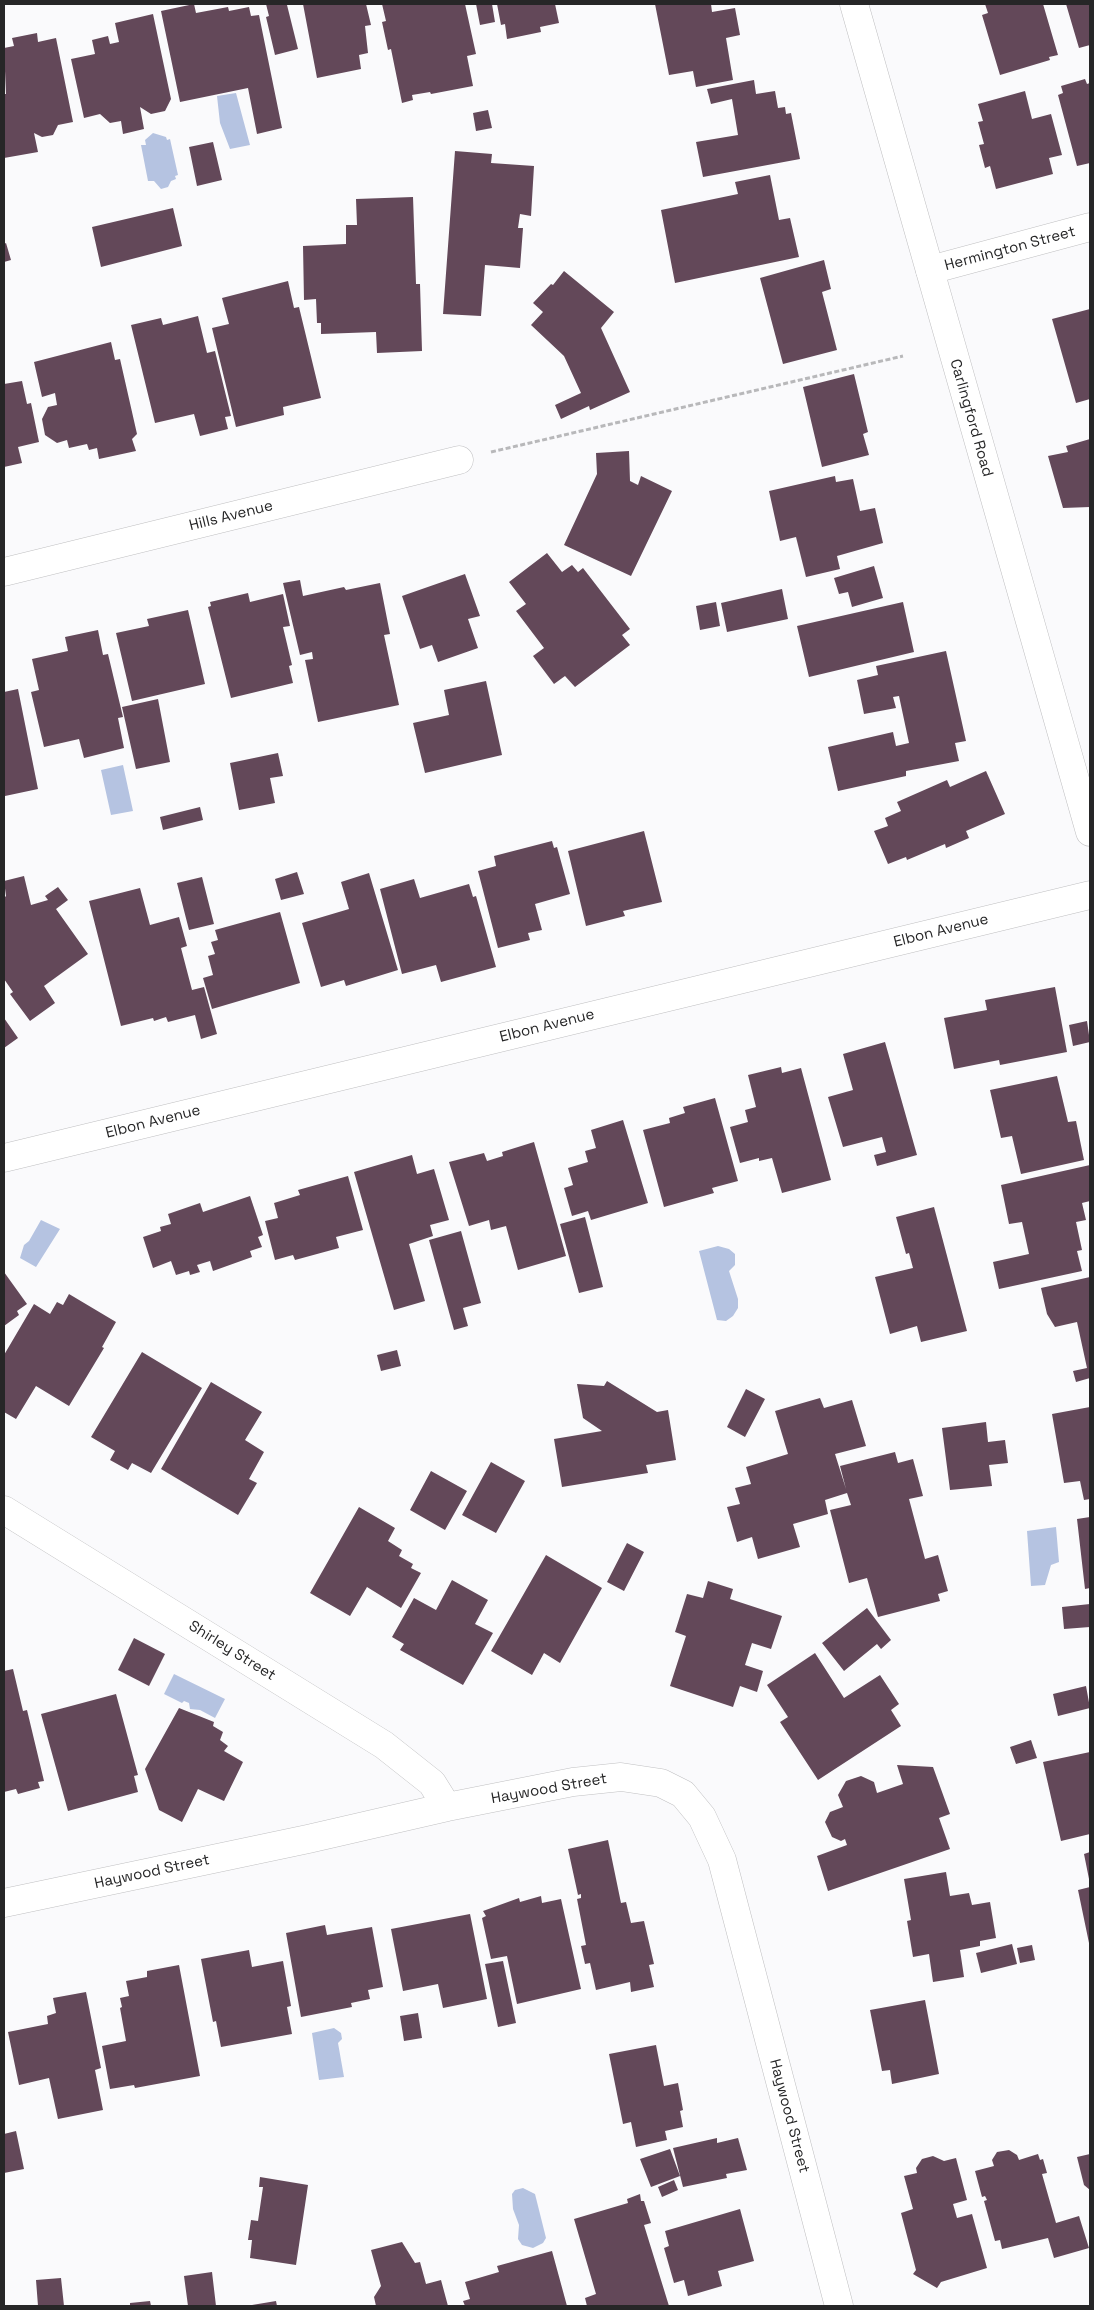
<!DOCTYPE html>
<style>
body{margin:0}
#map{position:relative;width:1094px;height:2310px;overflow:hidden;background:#fafafc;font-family:"Space Grotesk",sans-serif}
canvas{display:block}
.frame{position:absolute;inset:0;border:5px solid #262627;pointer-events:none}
</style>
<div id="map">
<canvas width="1094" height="2310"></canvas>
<div class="frame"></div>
</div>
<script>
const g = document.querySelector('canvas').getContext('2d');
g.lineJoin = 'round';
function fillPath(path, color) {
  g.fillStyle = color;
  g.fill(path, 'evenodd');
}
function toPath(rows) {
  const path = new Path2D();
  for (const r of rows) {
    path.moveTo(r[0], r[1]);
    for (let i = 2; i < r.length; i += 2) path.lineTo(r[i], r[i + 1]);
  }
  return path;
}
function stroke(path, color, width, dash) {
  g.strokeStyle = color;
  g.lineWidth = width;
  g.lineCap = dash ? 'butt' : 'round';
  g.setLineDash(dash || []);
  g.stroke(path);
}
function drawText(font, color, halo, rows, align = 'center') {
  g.font = font + ' "Space Grotesk",sans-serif';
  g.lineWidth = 5;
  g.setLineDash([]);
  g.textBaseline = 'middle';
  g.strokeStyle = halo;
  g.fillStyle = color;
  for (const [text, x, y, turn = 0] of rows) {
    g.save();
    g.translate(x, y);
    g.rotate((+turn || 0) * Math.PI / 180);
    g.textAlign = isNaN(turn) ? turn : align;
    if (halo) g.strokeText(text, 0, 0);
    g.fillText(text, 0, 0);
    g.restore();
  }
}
const water = toPath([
 [236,93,250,145,230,149,220,123,217,96],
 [153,133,166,137,167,140,170,139,178,175,175,176,176,179,171,181,168,187,161,189,154,181,148,181,141,145,146,145,145,140],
 [123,765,133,811,111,815,101,770],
 [41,1220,60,1229,36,1267,20,1258,24,1245,29,1241],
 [718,1246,729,1249,735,1254,735,1265,729,1271,738,1299,738,1308,733,1316,726,1321,717,1320,699,1251],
 [1056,1527,1059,1562,1051,1565,1045,1585,1031,1586,1027,1531],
 [174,1674,225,1699,215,1718,200,1710,190,1709,189,1703,184,1701,182,1703,164,1694],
 [334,2028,341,2033,342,2039,338,2043,344,2077,319,2080,312,2033],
 [523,2188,535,2194,546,2238,543,2243,533,2248,522,2245,518,2239,519,2225,513,2209,512,2194,515,2190]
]);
const building = toPath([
 [194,4,196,13,228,7,229,11,249,7,251,16,259,15,282,128,257,134,248,88,180,102,161,11],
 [266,4,287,5,298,49,275,55,266,17,269,16],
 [303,4,366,4,371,25,365,26,368,53,359,55,361,69,317,78],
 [382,4,465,4,476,54,467,56,473,86,431,94,430,92,412,95,413,100,402,103,391,49,388,50,382,22,386,21],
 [476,4,492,4,495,22,480,25],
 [497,4,555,4,559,23,540,27,541,32,507,39,505,24,501,25],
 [655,4,711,4,712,12,735,8,740,35,726,38,733,80,696,87,693,71,669,75],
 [985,4,1043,4,1058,55,1049,57,1050,60,1000,75,982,15,988,13],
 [1066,4,1090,4,1090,45,1079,48],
 [153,14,171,99,165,111,151,114,140,107,144,129,123,134,121,121,110,123,100,114,84,118,71,59,95,54,92,40,108,36,110,44,119,42,115,23],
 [37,33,38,42,56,38,73,122,58,125,53,135,42,137,34,133,38,152,4,158,4,94,6,94,4,48,14,46,12,38],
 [1085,79,1087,84,1090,83,1090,163,1077,166,1058,95,1063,93,1061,86],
 [754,80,756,94,775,91,778,108,785,107,786,114,791,113,800,159,703,177,696,142,738,135,732,99,711,104,707,89],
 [1025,91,1032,119,1051,114,1062,155,1049,158,1053,174,996,189,990,166,985,168,979,145,984,144,978,122,983,121,978,104],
 [488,110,492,128,476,131,473,113],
 [213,142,222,180,197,186,189,147],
 [455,151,492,154,491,163,534,166,531,216,520,214,518,228,523,228,520,268,485,265,481,316,443,314],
 [770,175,779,220,790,218,799,257,675,283,661,210,738,194,735,182],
 [413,197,416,284,420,284,422,351,377,353,376,332,321,334,321,323,317,323,316,299,304,300,303,246,346,244,346,225,357,225,356,199],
 [173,208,182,246,101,267,92,227],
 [6,243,11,260,4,262,4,244],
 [824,260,831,289,822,292,837,350,783,364,760,278],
 [564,271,614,312,601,328,630,392,590,410,589,406,561,419,555,405,581,393,564,356,531,325,543,312,533,303,551,284,553,285],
 [288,281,294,308,299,307,321,398,283,407,284,415,236,427,212,328,229,324,222,298],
 [1090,309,1090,399,1076,403,1052,319],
 [198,316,207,353,215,351,231,416,225,417,228,429,200,436,194,414,155,423,131,325,161,318,163,325],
 [111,342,115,360,120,359,137,434,132,439,136,451,99,459,97,448,89,450,87,444,69,448,67,440,57,443,45,435,42,419,48,407,57,405,55,393,42,397,34,362],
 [854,374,868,432,863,434,869,455,822,467,803,387],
 [22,381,27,404,31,403,39,442,18,447,22,463,4,467,4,384],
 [1090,439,1090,507,1063,508,1048,456,1068,452,1066,446],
 [629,451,630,481,638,485,641,476,672,491,631,576,564,545,597,474,596,453],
 [835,476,836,482,853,479,860,511,875,508,883,543,837,556,840,569,806,577,796,537,780,541,769,491],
 [547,553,562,572,572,565,578,572,583,568,630,629,622,635,630,645,575,687,565,676,554,684,533,656,544,648,516,611,526,604,509,582],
 [874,566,883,598,852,607,848,592,839,594,834,578],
 [465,574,480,616,468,619,478,648,438,662,432,645,420,649,402,596],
 [300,580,303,596,344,587,346,590,380,583,390,634,384,635,399,705,318,722,305,660,313,659,312,652,300,655,283,583],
 [782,589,788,619,727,632,721,603],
 [248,593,250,602,283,594,290,626,283,627,292,665,289,666,293,683,231,698,208,607,211,606,210,602],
 [716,602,720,626,700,630,696,606],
 [903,602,914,652,809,677,797,626],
 [188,610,205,684,132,701,116,633,149,626,147,619],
 [98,630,103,655,108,654,123,717,118,718,124,748,84,758,79,739,44,747,31,692,39,690,32,659,68,651,65,637],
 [946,651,966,741,955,743,959,761,906,771,906,776,838,791,828,747,893,732,896,746,909,743,899,696,893,697,896,708,864,714,857,680,878,675,876,666],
 [486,681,502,755,425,773,413,723,449,715,444,690],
 [18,689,38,789,5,796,4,692],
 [158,699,170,762,136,769,122,707],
 [278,753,283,776,270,778,275,803,239,810,230,763],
 [986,771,1005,814,966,831,969,838,946,848,945,844,907,860,906,857,888,864,874,831,888,826,885,818,901,811,897,802,947,780,950,787],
 [200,807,203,820,163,830,160,817],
 [644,831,662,902,623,911,625,916,586,926,568,851],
 [552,841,554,848,557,847,570,894,535,904,542,930,528,933,530,940,498,948,478,871,496,866,494,856],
 [297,872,304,894,281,900,275,879],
 [369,873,398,970,346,986,344,980,321,987,302,923,349,909,341,882],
 [24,876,31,905,48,900,45,896,58,887,68,900,56,909,88,954,44,986,55,1003,30,1021,10,994,13,992,4,979,4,898,6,896,4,881],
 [202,877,214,924,189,930,177,883],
 [414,879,420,898,469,884,473,897,476,896,496,967,441,982,436,965,402,974,380,889],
 [140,888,150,925,179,917,187,946,181,948,192,990,204,987,217,1034,201,1039,195,1015,168,1022,166,1017,154,1021,153,1018,121,1026,89,901],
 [280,912,300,983,212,1009,203,978,213,975,208,956,215,954,211,942,218,940,215,930],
 [1055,987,1067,1052,1000,1065,999,1060,954,1069,944,1018,987,1010,985,1000],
 [4,1018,18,1038,4,1048],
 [1087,1021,1090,1042,1073,1046,1069,1025],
 [885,1042,917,1155,877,1166,874,1155,886,1152,882,1137,843,1147,828,1097,853,1090,843,1054],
 [781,1067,782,1073,801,1068,831,1180,782,1193,772,1158,759,1161,759,1158,740,1163,730,1127,748,1122,745,1110,756,1107,748,1075],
 [1057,1076,1068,1122,1076,1121,1084,1160,1021,1174,1012,1136,1001,1138,990,1090],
 [715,1098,738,1181,712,1188,714,1193,664,1207,643,1130,670,1123,669,1118,685,1113,683,1107],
 [623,1120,648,1203,591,1220,588,1211,572,1216,564,1188,573,1185,568,1168,588,1162,585,1151,596,1148,591,1130],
 [534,1142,566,1256,518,1270,506,1226,491,1230,489,1220,469,1226,449,1162,484,1153,487,1161,503,1156,502,1152],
 [412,1155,417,1174,434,1169,449,1220,430,1225,433,1236,409,1244,425,1301,394,1310,354,1172],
 [1090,1165,1090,1201,1082,1203,1086,1220,1076,1222,1082,1250,1077,1251,1082,1271,999,1289,993,1262,1029,1254,1022,1222,1009,1224,1001,1185],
 [348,1176,363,1230,336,1237,339,1248,295,1260,293,1255,275,1260,265,1221,278,1218,274,1203,300,1195,298,1190],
 [250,1196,263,1235,258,1237,262,1247,250,1251,252,1257,213,1271,210,1261,197,1265,200,1272,190,1275,189,1271,176,1275,171,1261,153,1268,143,1237,161,1231,160,1227,171,1224,168,1214,200,1203,203,1212],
 [934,1207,967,1331,921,1342,917,1326,890,1334,875,1277,913,1268,909,1253,906,1254,896,1217],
 [585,1217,603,1287,579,1293,560,1224],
 [461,1231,481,1303,463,1308,468,1326,454,1330,429,1240],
 [4,1272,27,1304,17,1311,19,1315,4,1326],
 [1090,1277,1090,1378,1076,1382,1073,1371,1087,1368,1077,1322,1055,1327,1047,1314,1041,1288],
 [69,1294,116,1322,102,1347,104,1348,69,1406,36,1386,16,1419,4,1412,4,1355,34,1304,50,1314,57,1302,63,1305],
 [397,1350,401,1366,381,1371,377,1355],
 [142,1352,202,1388,151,1473,132,1463,128,1470,110,1460,115,1451,91,1437],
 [607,1381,657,1412,668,1410,676,1460,646,1465,648,1473,562,1487,554,1439,602,1431,583,1418,577,1384,604,1386],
 [211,1382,262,1412,245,1440,264,1452,249,1479,257,1483,238,1515,161,1469],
 [746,1389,765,1399,745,1437,727,1427],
 [820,1398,824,1408,852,1400,866,1446,835,1454,846,1489,840,1466,895,1452,898,1463,913,1459,923,1496,909,1499,925,1559,938,1555,948,1591,938,1594,940,1601,878,1617,867,1578,849,1583,830,1510,851,1505,847,1493,825,1500,828,1514,793,1524,800,1547,758,1559,752,1537,737,1542,727,1507,740,1504,735,1488,751,1484,746,1467,788,1454,775,1411],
 [1090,1407,1090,1499,1084,1500,1080,1481,1064,1483,1052,1414],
 [986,1422,988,1442,1005,1440,1008,1463,989,1465,992,1486,950,1490,942,1428],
 [491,1462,525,1481,496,1533,462,1515],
 [431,1471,467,1491,445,1530,410,1510],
 [359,1507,395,1528,388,1541,402,1550,399,1556,413,1564,411,1568,421,1573,401,1608,367,1587,350,1616,310,1593],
 [1090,1517,1090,1588,1085,1589,1077,1519],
 [627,1543,644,1552,624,1591,607,1582],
 [546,1555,602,1588,560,1663,544,1653,532,1675,491,1651],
 [452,1580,488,1600,475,1624,493,1633,463,1685,400,1650,404,1644,392,1637,414,1598,436,1610],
 [708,1581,733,1589,730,1599,782,1616,771,1649,752,1643,745,1665,763,1671,757,1692,740,1686,733,1707,670,1686,686,1636,675,1632,687,1594,703,1598],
 [1090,1604,1090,1627,1064,1629,1062,1607],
 [867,1608,891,1640,881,1649,877,1644,844,1671,822,1643],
 [134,1638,165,1654,149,1686,118,1670],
 [815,1653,844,1698,880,1675,899,1704,891,1710,901,1726,818,1780,780,1722,788,1717,767,1685],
 [13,1669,23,1711,27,1710,44,1781,38,1782,40,1788,18,1794,16,1789,4,1792,4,1671],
 [1086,1686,1090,1708,1058,1716,1053,1694],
 [116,1694,138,1775,134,1776,138,1792,68,1811,41,1714],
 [179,1708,214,1722,213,1726,223,1732,220,1740,228,1746,224,1751,243,1762,224,1801,198,1789,182,1822,159,1810,145,1769],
 [1031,1740,1037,1758,1016,1764,1010,1747],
 [1090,1752,1090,1834,1061,1841,1043,1762],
 [897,1765,933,1767,950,1814,939,1818,950,1849,828,1891,817,1856,847,1845,845,1839,841,1841,832,1837,825,1822,830,1812,843,1807,838,1795,846,1781,861,1776,874,1782,877,1793,903,1784],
 [608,1840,621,1903,626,1902,631,1923,644,1921,654,1964,649,1965,654,1987,631,1992,630,1982,596,1990,590,1963,585,1964,581,1946,586,1945,577,1899,581,1898,581,1894,578,1895,568,1849],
 [1090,1852,1090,1879,1089,1879,1084,1854],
 [946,1872,950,1896,969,1893,972,1905,990,1902,996,1938,980,1941,980,1946,960,1950,964,1977,933,1982,929,1954,913,1957,907,1921,911,1920,904,1879],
 [1090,1887,1090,1943,1089,1943,1078,1890],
 [541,1896,542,1903,561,1899,581,1989,517,2004,507,1956,491,1959,482,1918,486,1916,483,1911,519,1898,520,1902],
 [470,1914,487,1999,443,2008,438,1984,403,1991,391,1929],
 [325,1925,327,1935,372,1927,383,1987,368,1990,370,1999,351,2003,352,2007,301,2017,286,1933],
 [1012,1944,1017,1964,981,1973,976,1953],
 [1032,1945,1035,1960,1020,1963,1017,1948],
 [249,1950,252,1967,283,1961,291,2006,287,2007,292,2034,221,2047,216,2021,213,2022,201,1959],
 [503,1961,516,2023,498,2027,485,1964],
 [179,1965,200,2076,135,2088,134,2085,110,2089,102,2046,126,2041,120,2008,122,2007,120,1998,129,1996,126,1981,147,1977,147,1971],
 [86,1992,101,2068,95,2070,103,2110,58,2119,49,2078,19,2085,8,2032,48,2024,47,2016,56,2013,53,1998],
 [925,2000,939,2074,892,2084,890,2070,882,2071,870,2010],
 [418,2013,422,2038,404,2041,400,2016],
 [656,2045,664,2086,678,2083,683,2110,680,2111,683,2127,665,2131,667,2140,636,2147,631,2122,623,2124,609,2054],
 [16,2131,24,2169,4,2173,4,2134],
 [717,2138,717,2143,738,2138,747,2170,726,2174,727,2178,683,2187,673,2148],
 [670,2149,680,2176,651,2187,640,2159],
 [1009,2150,1017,2155,1019,2160,1038,2154,1040,2160,1043,2159,1047,2173,1042,2174,1056,2223,1079,2216,1089,2248,1054,2258,1048,2238,1002,2249,1000,2240,995,2241,984,2201,987,2200,985,2196,982,2197,975,2171,994,2166,992,2160,997,2152],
 [1090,2154,1090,2190,1084,2185,1077,2157],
 [933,2156,944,2161,956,2158,967,2200,953,2204,957,2218,972,2214,987,2268,941,2282,937,2288,913,2274,916,2270,901,2213,913,2209,904,2176,917,2173,916,2168,922,2159],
 [260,2177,308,2185,296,2265,250,2258,252,2240,248,2240,251,2220,258,2221,263,2187,259,2187],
 [674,2180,678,2190,662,2197,658,2187],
 [640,2194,641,2201,644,2201,651,2223,644,2225,669,2306,587,2306,585,2298,596,2294,574,2219,628,2203,627,2199],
 [740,2209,754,2261,718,2271,722,2286,688,2296,684,2280,674,2283,664,2248,669,2246,665,2231],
 [402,2242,415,2263,420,2262,426,2284,441,2280,448,2306,376,2306,374,2297,381,2286,371,2250],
 [552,2251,567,2306,465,2306,463,2301,470,2299,465,2282,499,2272,497,2266],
 [212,2272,216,2306,188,2306,184,2276],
 [61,2278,64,2306,38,2306,36,2280],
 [150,2301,151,2306,130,2306,130,2303],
 [276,2301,277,2306,252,2306,252,2305]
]);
const path = toPath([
 [491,452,903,356]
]);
const street = toPath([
 [930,270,1090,227],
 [4,572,459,460],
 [4,1158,1090,895],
 [4,1510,384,1745,432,1783,447,1807],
 [4,1903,308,1839,447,1807,573,1782,621,1777,661,1783,683,1794,702,1817,722,1860,839,2306]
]);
const primary = toPath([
 [854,4,1090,832]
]);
const streetNames = [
 ["Hermington Street",1010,249,-15],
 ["Carlingford Road",971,418,74],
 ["Hills Avenue",231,516,-14],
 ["Elbon Avenue",941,931,-14],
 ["Elbon Avenue",547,1026,-14],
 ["Elbon Avenue",153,1122,-14],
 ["Shirley Street",232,1651,32],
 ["Haywood Street",549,1789,-10],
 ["Haywood Street",152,1872,-12],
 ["Haywood Street",789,2116,75]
];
fillPath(water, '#b5c3e1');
fillPath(building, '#634859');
stroke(street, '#c0c0c2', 29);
stroke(primary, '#c0c0c2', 29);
stroke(path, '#b8b8ba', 3, [5, 2.5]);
stroke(street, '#fff', 28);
stroke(primary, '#fff', 28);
drawText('15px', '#262627', '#fff', streetNames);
</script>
